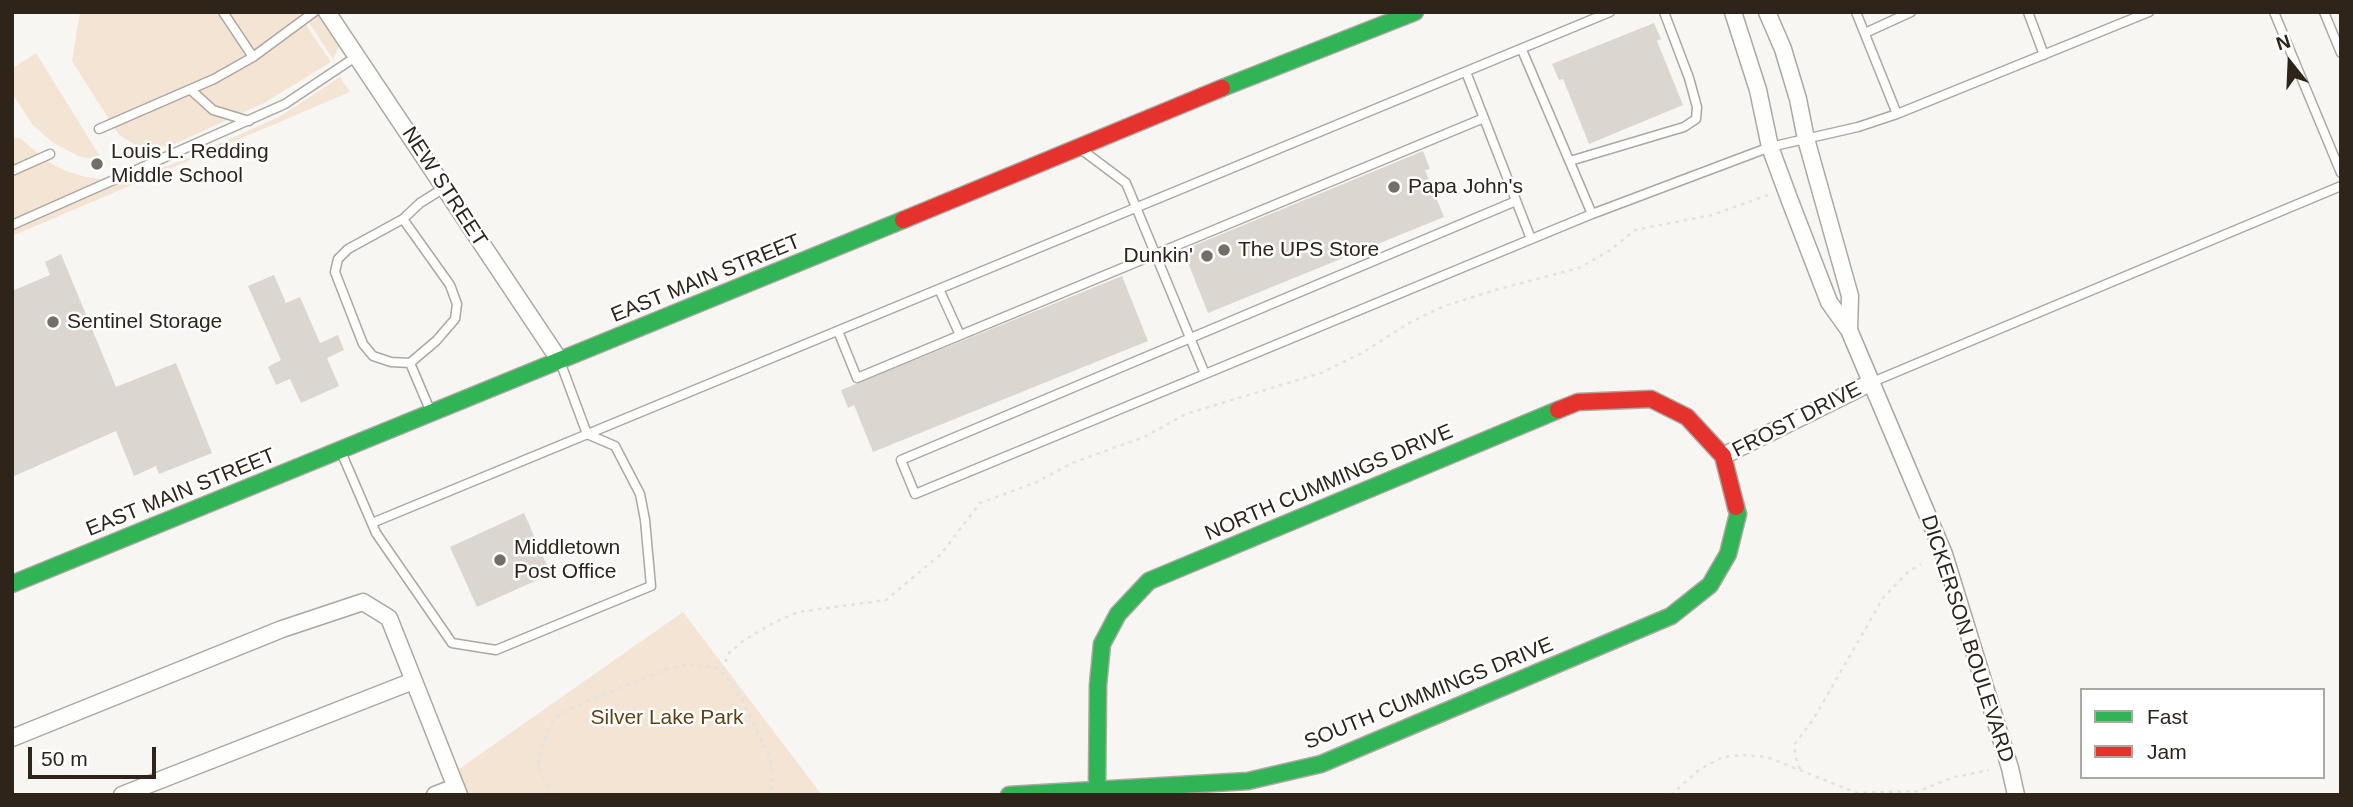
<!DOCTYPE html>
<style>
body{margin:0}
#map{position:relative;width:2353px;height:807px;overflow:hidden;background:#f8f6f3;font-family:Arial,sans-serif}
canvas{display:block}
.frame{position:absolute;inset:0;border:14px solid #2e241a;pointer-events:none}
.legend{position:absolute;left:2080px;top:688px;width:245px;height:91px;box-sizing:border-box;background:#fff;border:2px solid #aba7a3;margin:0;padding:9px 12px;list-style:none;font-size:21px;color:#2e241a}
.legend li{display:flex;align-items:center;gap:14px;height:35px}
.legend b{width:35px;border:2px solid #aba7a3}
.north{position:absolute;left:2255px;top:28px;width:70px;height:70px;-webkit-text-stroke:5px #fff;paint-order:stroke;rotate:342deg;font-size:19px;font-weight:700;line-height:28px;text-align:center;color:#2e241a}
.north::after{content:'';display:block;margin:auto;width:24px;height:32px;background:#2e241a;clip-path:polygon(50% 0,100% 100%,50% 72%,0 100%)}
.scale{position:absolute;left:28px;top:747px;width:128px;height:32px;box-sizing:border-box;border:4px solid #2e241a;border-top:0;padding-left:9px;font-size:21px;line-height:24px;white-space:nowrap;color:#2e241a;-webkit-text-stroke:5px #fff;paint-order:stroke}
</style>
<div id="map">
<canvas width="2353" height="807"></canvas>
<div class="frame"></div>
<ul class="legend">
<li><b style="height:9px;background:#30b455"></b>Fast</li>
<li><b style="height:9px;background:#e5322d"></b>Jam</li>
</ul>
<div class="north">N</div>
<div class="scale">50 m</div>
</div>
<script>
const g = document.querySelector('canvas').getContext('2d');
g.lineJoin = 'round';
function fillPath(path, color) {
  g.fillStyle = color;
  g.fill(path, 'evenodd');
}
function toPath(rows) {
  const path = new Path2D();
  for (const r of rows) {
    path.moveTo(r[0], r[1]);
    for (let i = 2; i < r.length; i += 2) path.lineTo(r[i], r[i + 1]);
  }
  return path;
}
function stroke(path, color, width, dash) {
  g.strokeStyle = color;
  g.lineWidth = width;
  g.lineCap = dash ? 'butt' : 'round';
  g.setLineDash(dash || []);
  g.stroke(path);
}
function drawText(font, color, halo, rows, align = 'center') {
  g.font = font + ' Arial,sans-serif';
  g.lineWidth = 5;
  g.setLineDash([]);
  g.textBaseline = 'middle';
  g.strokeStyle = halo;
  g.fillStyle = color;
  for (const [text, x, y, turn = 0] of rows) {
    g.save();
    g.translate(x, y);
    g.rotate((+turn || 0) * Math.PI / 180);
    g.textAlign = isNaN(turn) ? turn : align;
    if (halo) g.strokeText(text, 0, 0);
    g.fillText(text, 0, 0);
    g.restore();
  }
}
const green = toPath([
 [80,12,297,12,331,62,264,103,170,146,142,149,119,135,72,61],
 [302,12,316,12,339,46,333,59],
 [36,53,101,158,91,159,78,156,52,142,32,124,12,93,12,69],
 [340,77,350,92,12,236,12,138,20,138,48,162,66,171,86,177,109,180,132,179,183,160,281,116],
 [683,612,822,795,422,795]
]);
const building = toPath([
 [1654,23,1661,39,1657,41,1683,105,1589,144,1563,79,1559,80,1552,64],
 [1423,151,1430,169,1425,170,1444,217,1208,313,1183,250],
 [61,254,116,387,176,363,212,453,159,474,156,466,134,476,116,431,12,477,12,291,50,275,45,262],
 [274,275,286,303,300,297,320,343,338,335,344,350,327,358,339,386,301,403,290,379,276,385,268,367,281,360,248,286],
 [1122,276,1148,341,873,452,854,405,848,408,841,390],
 [524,513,551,574,477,607,450,547]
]);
const path = toPath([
 [722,670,729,653,743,641,773,623,798,612,886,600,941,554,980,503,1037,482,1072,463,1144,437,1186,414,1321,373,1362,353,1409,323,1444,306,1495,290,1579,268,1609,251,1635,230,1712,215,1771,194],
 [1800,769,1795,755,1795,744,1814,718,1883,598,1909,571,1921,564],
 [553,795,542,776,539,764,540,751,550,725,561,714,585,702,664,670,687,664,719,668,742,699,770,758,773,771,770,795],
 [1671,795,1700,769,1723,757,1742,755,1767,757,1857,793,1919,791,1951,778,1989,770]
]);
const lane = toPath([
 [223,12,253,57],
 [1856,12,1897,114],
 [2028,12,2044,55],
 [2274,12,2341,173],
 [2324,12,2341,53],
 [1865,33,1911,12],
 [1522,50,1592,214],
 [1466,72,1531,239],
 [191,90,213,110,249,121],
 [99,129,214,79,253,57,314,12],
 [1082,150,1126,183,1205,374],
 [1570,161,1684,127,1696,119,1697,107,1689,78,1664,12],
 [12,171,50,154],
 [1516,201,901,460,915,494,1592,214,1770,147,1858,127,1897,114,2149,12],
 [403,219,450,285,457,304,455,319,436,341,410,363,391,362,373,356,363,344,335,272,338,259,348,249,403,219,420,203,444,188],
 [12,225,285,104,357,56],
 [939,289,960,335],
 [838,331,857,378,1484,118],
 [410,363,430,410],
 [1870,383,2341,186],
 [342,454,376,533,452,643,496,650,651,586,645,520,640,494,615,446,587,434,561,364],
 [372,523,1610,12]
]);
const street = toPath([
 [327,12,560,361],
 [1733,12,1758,90,1770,147,1790,201,1829,302,1849,330,1944,554,2010,768,2016,795],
 [1767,12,1783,49,1798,99,1806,139,1850,296,1849,330],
 [1723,456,1870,383],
 [12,738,282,629,363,602,389,618,459,795],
 [122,795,413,681],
 [435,795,456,787]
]);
const fast = toPath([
 [1222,88,1415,12],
 [12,584,903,220],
 [1097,790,1098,685,1102,644,1118,614,1149,581,1558,410],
 [1009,795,1248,781,1321,764,1671,616,1710,585,1728,554,1738,514,1736,507]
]);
const jam = toPath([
 [903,220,1222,88],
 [1558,410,1578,402,1651,399,1687,417,1723,456,1736,507]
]);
const markers = [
 [97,164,7,"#756e66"],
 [1394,187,7,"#756e66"],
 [1224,250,7,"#756e66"],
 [1207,256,7,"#756e66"],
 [53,322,7,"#756e66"],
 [500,560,7,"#756e66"]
];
const poiNames = [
 ["Louis L. Redding",111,152],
 ["Middle School",111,176],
 ["Papa John's",1408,187],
 ["The UPS Store",1238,250],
 ["Dunkin'",1193,256,"right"],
 ["Sentinel Storage",67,322],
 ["Middletown",514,548],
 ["Post Office",514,572]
];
const streetNames = [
 ["NEW STREET",444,187,57],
 ["EAST MAIN STREET",706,279,-22],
 ["FROST DRIVE",1797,420,-27],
 ["NORTH CUMMINGS DRIVE",1329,483,-23],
 ["EAST MAIN STREET",181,493,-22],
 ["DICKERSON BOULEVARD",1967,639,72],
 ["SOUTH CUMMINGS DRIVE",1429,694,-22]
];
const parkNames = [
 ["Silver Lake Park",667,718]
];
fillPath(green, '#f3e4d4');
fillPath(building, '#dbd6cf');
stroke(lane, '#aca7a1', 11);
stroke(street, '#aca7a1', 19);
stroke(fast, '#aca7a1', 19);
stroke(jam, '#aca7a1', 19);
stroke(path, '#e3e2e0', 2.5, [3.5, 5]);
stroke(lane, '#fefefd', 8);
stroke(street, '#fefefd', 16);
stroke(fast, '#30b455', 16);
stroke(jam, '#e5322d', 16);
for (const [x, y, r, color] of markers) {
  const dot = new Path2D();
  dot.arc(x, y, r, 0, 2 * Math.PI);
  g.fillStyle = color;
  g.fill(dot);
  stroke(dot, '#fff', 2.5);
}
drawText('21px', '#2e241a', '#fff', poiNames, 'left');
drawText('21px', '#2e241a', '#fff', streetNames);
drawText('21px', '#634014', '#fff', parkNames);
</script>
